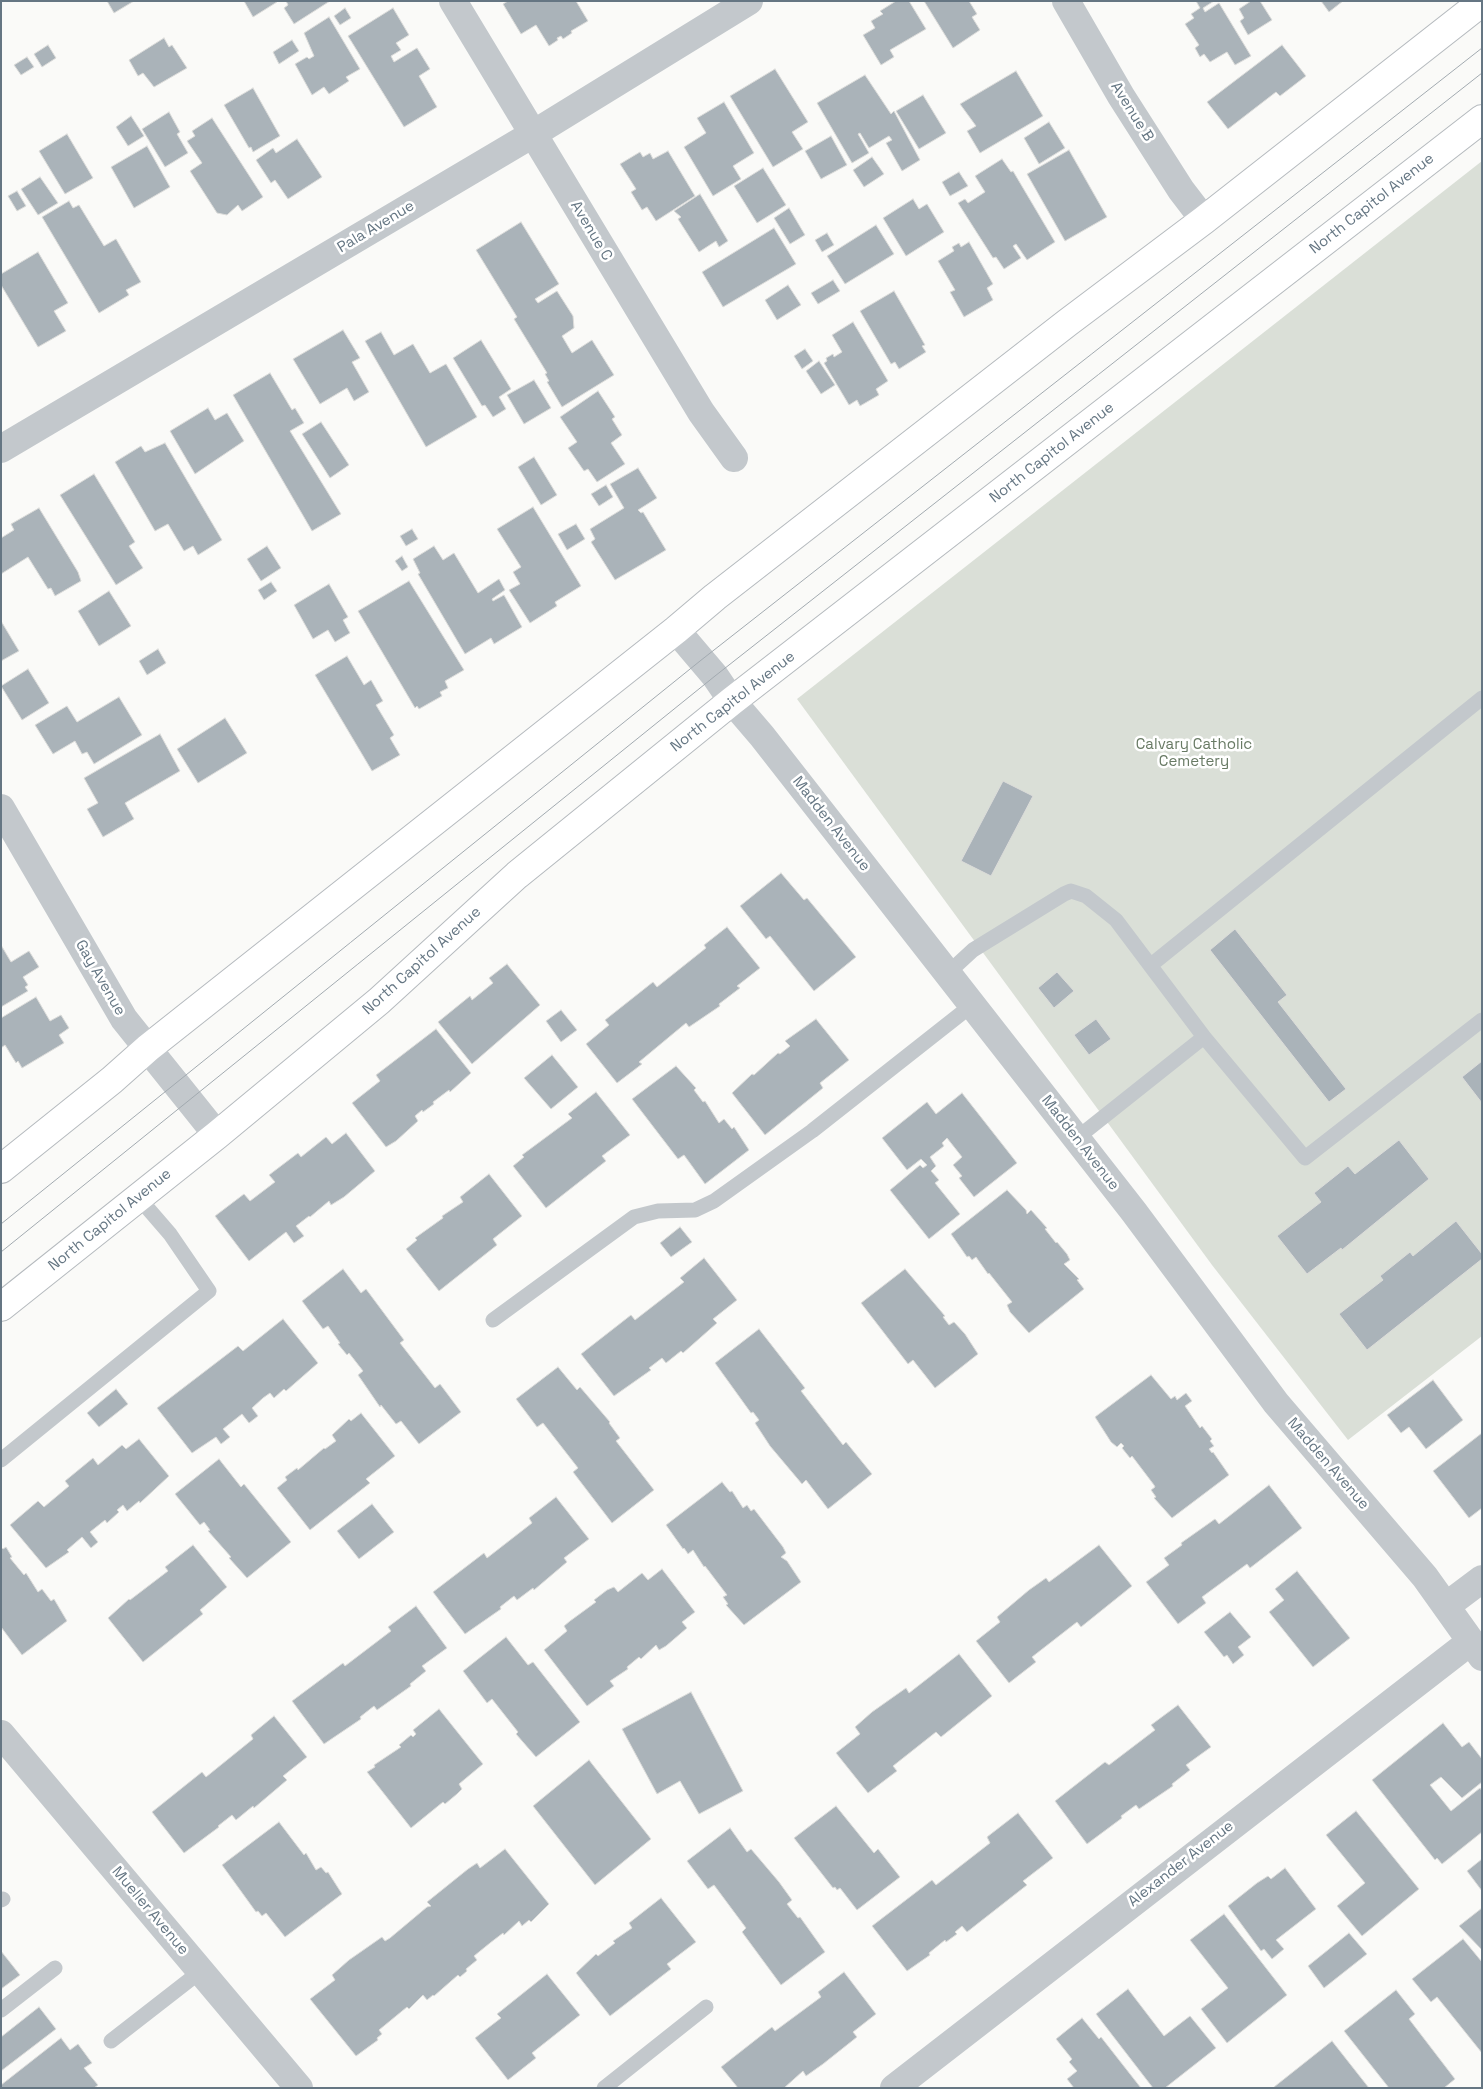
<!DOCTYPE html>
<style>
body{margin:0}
#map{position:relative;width:1483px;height:2089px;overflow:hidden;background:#fafaf8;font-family:"Space Grotesk",sans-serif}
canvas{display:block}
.frame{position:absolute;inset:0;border:2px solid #657683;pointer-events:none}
</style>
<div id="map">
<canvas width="1483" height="2089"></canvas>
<div class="frame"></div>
</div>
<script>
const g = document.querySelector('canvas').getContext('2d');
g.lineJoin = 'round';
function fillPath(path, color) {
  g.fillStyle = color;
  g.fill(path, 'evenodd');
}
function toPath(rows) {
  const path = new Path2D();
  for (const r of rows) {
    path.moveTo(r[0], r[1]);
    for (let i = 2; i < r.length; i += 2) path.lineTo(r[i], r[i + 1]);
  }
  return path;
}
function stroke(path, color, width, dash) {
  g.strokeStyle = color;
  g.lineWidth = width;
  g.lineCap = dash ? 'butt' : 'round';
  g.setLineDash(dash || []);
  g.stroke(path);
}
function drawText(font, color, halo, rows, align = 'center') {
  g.font = font + ' "Space Grotesk",sans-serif';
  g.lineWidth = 5;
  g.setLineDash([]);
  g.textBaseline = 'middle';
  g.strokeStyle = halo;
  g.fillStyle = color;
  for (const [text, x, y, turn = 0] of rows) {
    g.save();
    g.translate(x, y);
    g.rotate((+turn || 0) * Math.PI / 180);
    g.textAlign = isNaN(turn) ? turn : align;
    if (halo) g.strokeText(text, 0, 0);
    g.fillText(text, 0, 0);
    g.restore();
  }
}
const green = toPath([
 [1482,161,1482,1336,1348,1440,1212,1265,797,699]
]);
const building = toPath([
 [107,1,134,1,114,13,107,1],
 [244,1,276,1,277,2,253,17,244,1],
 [286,1,330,1,294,24,284,8,288,5,286,1],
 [508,1,576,1,588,21,571,31,572,33,563,39,561,36,557,38,558,40,549,46,536,25,521,34,503,4,508,1],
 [896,1,909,1,926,29,890,50,894,57,881,65,863,35,875,28,871,21,883,14,880,11,896,1],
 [924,1,969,1,977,14,972,17,980,30,953,48,924,1],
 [1196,1,1214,1,1203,8,1205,12,1219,3,1251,56,1235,65,1227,52,1210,62,1204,54,1200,57,1195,48,1199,45,1185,24,1194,18,1191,14,1200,8,1196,1],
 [1251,1,1260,1,1272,20,1248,35,1240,21,1244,18,1239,9,1251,1],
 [1321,1,1343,1,1329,12,1321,1],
 [345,8,351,18,340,25,334,16,345,8],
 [393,8,409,35,396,43,401,50,391,56,394,62,417,48,430,69,419,76,437,107,404,127,348,36,393,8],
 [329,17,360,69,346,77,349,81,329,94,324,87,312,95,295,64,307,57,309,59,314,56,304,33,329,17],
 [164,38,169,47,172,45,187,68,154,87,143,73,138,76,129,60,164,38],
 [292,40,299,51,279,64,273,52,292,40],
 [48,45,56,58,42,67,34,54,48,45],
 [1282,45,1306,76,1280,96,1276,92,1228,129,1207,102,1282,45],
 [27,57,34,67,21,75,14,65,27,57],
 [775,69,808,122,792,132,803,149,773,167,730,96,775,69],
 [1016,71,1043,116,980,153,967,131,976,126,960,104,1016,71],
 [865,75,891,114,894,111,920,160,902,171,886,143,892,140,889,136,869,148,860,133,858,134,869,153,852,163,817,103,865,75],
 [253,88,280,136,253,152,251,147,249,148,224,105,253,88],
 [923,95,946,133,919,149,896,111,923,95],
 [724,102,754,153,733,166,741,179,713,196,684,147,706,133,697,118,724,102],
 [169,112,180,132,177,134,188,153,165,167,142,129,169,112],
 [131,116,144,136,128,146,116,127,131,116],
 [212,118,263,197,242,211,238,205,227,215,217,213,190,171,202,163,187,141,195,136,192,131,212,118],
 [1049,122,1065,148,1039,164,1024,138,1049,122],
 [67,134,93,178,65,194,39,151,67,134],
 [831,136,847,165,821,179,805,151,831,136],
 [297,139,322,177,288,199,275,180,271,183,256,160,273,148,276,153,297,139],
 [147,146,170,187,134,208,111,167,147,146],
 [1069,150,1107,217,1065,241,1027,174,1069,150],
 [668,151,695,196,656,221,647,207,642,210,631,192,636,189,620,164,640,152,643,157,650,153,653,159,668,151],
 [872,157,884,174,864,187,853,170,872,157],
 [1002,159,1011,172,1013,171,1055,242,1027,260,1016,244,1013,246,1021,258,1004,269,996,257,993,258,958,203,965,199,968,203,985,192,975,176,1002,159],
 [763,168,786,205,757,223,734,186,763,168],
 [959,172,968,186,950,196,942,182,959,172],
 [40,177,58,203,38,215,21,189,40,177],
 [17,191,26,206,17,211,8,196,17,191],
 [700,194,728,241,719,247,716,241,699,252,678,219,681,217,674,211,700,194],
 [913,199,919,209,927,204,944,232,906,256,883,218,913,199],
 [69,201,73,208,79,205,104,246,116,239,141,282,126,290,129,295,99,313,42,217,69,201],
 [789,208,805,235,790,244,774,218,789,208],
 [521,222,559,284,535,299,538,303,557,291,573,316,574,328,562,336,572,353,592,340,614,375,562,407,547,382,549,381,545,374,547,373,514,319,517,317,476,250,521,222],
 [876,225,894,254,845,284,827,256,876,225],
 [774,228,796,264,723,307,702,272,774,228],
 [827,233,834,245,822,252,815,240,827,233],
 [969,242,993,284,987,288,993,300,964,317,950,292,955,290,938,261,954,251,952,247,959,243,961,247,969,242],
 [38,252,68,303,54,311,66,331,38,347,1,285,1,274,38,252],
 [833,280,840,291,818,304,811,293,833,280],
 [788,285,801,305,777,320,765,300,788,285],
 [894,291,925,345,922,346,926,352,899,369,895,362,891,364,860,311,894,291],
 [853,322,888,381,876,389,879,395,860,406,857,400,849,405,824,363,827,361,826,358,833,354,834,357,842,352,832,335,853,322],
 [343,330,360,358,352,362,369,392,354,401,347,388,320,404,293,359,343,330],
 [381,332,394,355,413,344,430,373,446,364,477,417,426,447,365,341,381,332],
 [481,340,511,389,499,397,506,409,493,417,485,405,482,406,453,358,481,340],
 [805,349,813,361,802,369,794,356,805,349],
 [819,361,835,385,821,394,806,371,819,361],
 [270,373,292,410,295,408,304,423,290,431,341,514,312,531,233,395,270,373],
 [534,380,551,408,524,424,507,395,534,380],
 [598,391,615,417,612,419,622,435,611,443,625,464,597,482,588,469,584,471,568,448,577,442,560,417,598,391],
 [208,408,215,420,227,413,244,441,195,474,170,431,208,408],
 [321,422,349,465,330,478,302,434,321,422],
 [165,443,222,540,198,555,193,546,184,551,168,524,155,531,115,462,141,446,145,452,165,443],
 [534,457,557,495,541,505,518,467,534,457],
 [638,468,657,498,638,510,641,513,643,512,666,550,615,580,591,542,595,539,590,529,624,508,610,484,638,468],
 [94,474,135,542,129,546,143,568,116,585,60,495,94,474],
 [606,485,613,497,599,506,591,494,606,485],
 [533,507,581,586,555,602,557,606,530,623,509,590,520,584,513,572,521,567,497,529,533,507],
 [39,508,78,572,81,581,55,596,51,588,48,589,28,557,1,574,1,538,14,530,11,524,39,508],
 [576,524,585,539,567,550,558,534,576,524],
 [412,529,418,539,406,546,400,536,412,529],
 [267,546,281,568,261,581,247,559,267,546],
 [434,546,443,560,454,553,478,593,499,579,505,590,492,599,493,601,504,595,522,627,494,644,491,638,465,654,418,574,420,573,413,559,434,546],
 [402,556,408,567,402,571,395,561,402,556],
 [409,581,464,670,445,681,448,688,440,692,442,696,419,709,417,706,415,708,358,611,409,581],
 [271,582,277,591,264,600,258,590,271,582],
 [329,584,348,617,343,620,350,633,335,642,328,630,313,639,294,605,329,584],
 [109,591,131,626,99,646,78,611,109,591],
 [1,621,19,651,1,661,1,621],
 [158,649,166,663,147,675,139,661,158,649],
 [347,656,364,685,371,680,383,701,376,705,394,735,390,738,400,755,372,771,315,675,347,656],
 [28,669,49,703,22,720,1,686,28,669],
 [119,697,142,735,94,764,87,752,82,754,75,741,53,754,35,725,67,706,77,722,119,697],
 [225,718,247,753,198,783,177,749,225,718],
 [160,734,180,771,125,803,134,819,103,837,87,809,98,803,84,778,160,734],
 [1003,781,1033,796,991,876,961,861,1003,781],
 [781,873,804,900,807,898,856,957,814,991,770,936,766,939,740,906,781,873],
 [727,927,760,968,737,986,740,988,719,1004,720,1006,689,1027,686,1023,639,1062,642,1064,617,1083,586,1044,609,1025,605,1020,653,982,657,987,706,948,704,945,727,927],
 [1235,929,1287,995,1278,1002,1346,1089,1329,1102,1210,950,1235,929],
 [1,945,11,962,29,951,39,967,23,977,28,985,25,987,28,991,1,1007,1,945],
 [507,964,540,1005,472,1064,438,1022,470,996,472,1000,493,983,489,978,507,964],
 [1057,972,1074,991,1054,1008,1038,988,1057,972],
 [36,997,50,1021,61,1015,69,1028,59,1035,64,1043,22,1068,18,1061,16,1063,5,1045,1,1048,1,1018,36,997],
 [561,1010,577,1030,561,1042,546,1021,561,1010],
 [816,1019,849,1060,820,1083,823,1088,765,1135,732,1093,752,1074,754,1075,778,1053,780,1054,790,1046,785,1041,816,1019],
 [1096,1019,1111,1039,1089,1055,1074,1035,1096,1019],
 [436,1029,471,1073,450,1092,449,1090,433,1102,434,1104,423,1112,422,1110,415,1116,418,1121,396,1141,386,1147,352,1103,380,1081,376,1075,436,1029],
 [552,1055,578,1087,551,1109,524,1078,552,1055],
 [1482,1061,1482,1103,1462,1077,1482,1061],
 [676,1066,696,1088,694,1090,703,1102,705,1101,719,1123,724,1119,732,1129,734,1127,749,1150,705,1184,684,1155,678,1159,632,1099,676,1066],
 [596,1092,630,1135,602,1156,606,1161,546,1208,513,1166,524,1157,522,1155,572,1118,568,1114,596,1092],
 [962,1093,1017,1163,974,1197,959,1178,962,1176,953,1165,962,1157,947,1138,942,1143,944,1146,930,1157,936,1166,931,1171,939,1180,935,1183,960,1214,929,1239,890,1190,920,1165,923,1168,927,1165,921,1159,907,1170,882,1138,927,1102,936,1114,962,1093],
 [346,1133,375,1171,344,1197,331,1205,329,1201,310,1217,309,1216,296,1226,304,1236,294,1243,286,1232,249,1261,215,1216,244,1194,250,1201,275,1182,269,1175,298,1153,301,1157,326,1137,332,1144,346,1133],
 [1399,1140,1429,1179,1342,1250,1341,1248,1307,1274,1277,1236,1321,1202,1314,1193,1348,1166,1355,1174,1399,1140],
 [489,1174,522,1216,493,1239,497,1245,439,1291,406,1249,417,1240,415,1238,443,1218,442,1216,463,1202,460,1197,489,1174],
 [1007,1190,1026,1210,1027,1214,1031,1210,1047,1228,1045,1229,1056,1243,1057,1242,1067,1254,1070,1260,1064,1264,1079,1279,1077,1280,1084,1289,1029,1333,1010,1312,1007,1305,1012,1302,989,1273,988,1274,976,1257,972,1260,969,1256,967,1257,951,1234,1007,1190],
 [1456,1221,1482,1254,1482,1259,1367,1350,1339,1314,1383,1280,1380,1276,1410,1252,1413,1256,1456,1221],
 [680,1227,692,1242,671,1257,660,1243,680,1227],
 [704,1258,737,1300,713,1319,717,1323,683,1353,681,1351,666,1363,662,1358,649,1368,651,1370,614,1396,581,1354,631,1315,635,1320,684,1282,680,1278,704,1258],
 [343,1269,361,1293,366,1289,404,1340,400,1343,435,1388,440,1384,461,1412,419,1444,401,1421,396,1424,381,1405,380,1407,358,1375,363,1371,349,1353,347,1355,338,1344,340,1343,328,1326,323,1329,302,1301,343,1269],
 [905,1269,945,1316,943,1317,949,1325,954,1322,965,1334,978,1354,935,1388,913,1360,908,1364,861,1303,905,1269],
 [283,1319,318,1363,286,1391,284,1389,274,1398,270,1393,263,1398,252,1408,258,1416,249,1423,242,1414,223,1429,230,1437,221,1444,216,1437,192,1453,157,1408,238,1346,243,1351,283,1319],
 [759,1329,805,1388,801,1391,843,1445,846,1442,872,1474,828,1509,806,1480,802,1484,770,1446,755,1423,759,1420,753,1412,751,1413,715,1363,759,1329],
 [558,1367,577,1390,580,1387,610,1422,609,1423,620,1438,616,1441,654,1490,612,1523,573,1472,578,1468,543,1423,537,1427,516,1399,558,1367],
 [1151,1375,1171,1399,1175,1396,1177,1400,1186,1393,1192,1401,1185,1406,1200,1428,1202,1426,1212,1439,1210,1441,1214,1446,1209,1449,1212,1453,1213,1452,1229,1475,1172,1518,1154,1498,1156,1497,1151,1490,1155,1487,1154,1485,1132,1456,1130,1458,1122,1448,1124,1446,1121,1443,1117,1447,1111,1442,1095,1417,1151,1375],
 [1433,1380,1463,1420,1426,1449,1409,1427,1401,1433,1387,1415,1433,1380],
 [116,1389,128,1404,99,1427,87,1413,116,1389],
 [361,1413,395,1456,366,1479,370,1483,310,1530,277,1488,287,1480,285,1477,297,1468,298,1470,324,1448,325,1449,336,1441,332,1435,349,1419,351,1421,361,1413],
 [1482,1433,1482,1508,1469,1518,1433,1471,1482,1433],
 [139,1439,169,1476,140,1503,139,1501,127,1511,123,1505,117,1510,119,1512,107,1523,105,1520,90,1532,98,1542,91,1548,82,1537,67,1550,69,1552,46,1568,10,1525,38,1501,44,1507,69,1486,65,1481,93,1458,98,1465,122,1445,126,1449,139,1439],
 [219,1459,241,1487,244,1484,291,1542,247,1578,229,1558,231,1557,208,1531,210,1530,204,1522,200,1525,175,1494,219,1459],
 [722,1482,730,1492,732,1491,743,1508,747,1505,751,1511,754,1509,783,1547,786,1553,781,1557,787,1561,801,1582,744,1625,726,1605,728,1604,723,1597,727,1595,705,1566,704,1567,693,1550,688,1554,684,1548,683,1549,666,1525,722,1482],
 [1269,1485,1302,1528,1250,1568,1247,1564,1202,1597,1206,1603,1178,1624,1146,1582,1169,1565,1164,1558,1182,1545,1181,1543,1215,1519,1219,1524,1269,1485],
 [556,1497,589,1539,564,1558,567,1562,534,1590,533,1588,517,1600,514,1596,500,1607,501,1609,465,1634,433,1592,484,1553,487,1558,532,1523,529,1518,556,1497],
 [372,1504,394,1532,359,1559,337,1531,372,1504],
 [193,1545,227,1587,200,1610,203,1614,143,1662,108,1618,129,1599,130,1600,168,1571,165,1567,193,1545],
 [1099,1545,1132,1586,1081,1627,1077,1622,1032,1657,1036,1662,1009,1683,976,1641,1000,1622,997,1617,1029,1590,1046,1578,1049,1582,1099,1545],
 [1,1547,3,1549,6,1547,12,1557,10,1558,24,1575,26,1573,38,1592,42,1589,51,1601,54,1599,67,1621,22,1655,1,1627,1,1547],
 [662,1569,695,1612,682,1622,687,1628,666,1646,659,1650,656,1645,641,1659,639,1657,627,1667,628,1669,610,1681,614,1686,587,1706,544,1650,567,1631,564,1626,570,1621,596,1602,594,1600,607,1590,614,1587,618,1592,642,1573,648,1580,662,1569],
 [1297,1571,1350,1638,1313,1667,1269,1612,1284,1600,1275,1589,1297,1571],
 [416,1606,447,1648,422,1666,426,1671,410,1684,411,1686,377,1710,374,1706,360,1717,361,1719,324,1744,292,1701,343,1663,345,1666,391,1631,388,1627,416,1606],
 [1230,1612,1251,1637,1238,1647,1244,1655,1233,1664,1227,1655,1224,1657,1204,1632,1230,1612],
 [506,1637,528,1665,533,1662,580,1722,536,1757,516,1734,518,1732,492,1699,487,1703,463,1671,506,1637],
 [959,1654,992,1696,941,1737,936,1732,893,1766,897,1771,868,1793,836,1753,860,1734,855,1727,872,1712,906,1688,909,1693,959,1654],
 [691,1692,743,1791,699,1814,680,1781,657,1794,622,1729,691,1692],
 [1178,1705,1211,1747,1186,1765,1190,1770,1172,1784,1173,1786,1139,1809,1136,1805,1121,1816,1122,1818,1087,1844,1055,1801,1105,1762,1109,1765,1155,1730,1151,1725,1178,1705],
 [439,1709,483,1764,459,1784,462,1789,457,1794,445,1804,443,1802,411,1828,367,1772,375,1767,374,1765,401,1747,399,1745,411,1735,413,1737,416,1734,413,1730,439,1709],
 [274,1716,307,1757,283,1776,287,1780,254,1808,253,1806,236,1820,232,1815,218,1826,219,1827,184,1853,152,1812,202,1772,206,1777,253,1739,251,1735,274,1716],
 [1443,1723,1462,1747,1469,1742,1482,1759,1482,1782,1462,1798,1441,1777,1430,1785,1451,1811,1480,1788,1482,1791,1482,1832,1442,1864,1437,1858,1435,1860,1372,1780,1443,1723],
 [589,1760,651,1839,595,1885,533,1806,589,1760],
 [836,1806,874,1853,878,1849,900,1877,857,1910,840,1888,837,1890,835,1887,833,1888,794,1838,836,1806],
 [1356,1811,1419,1889,1362,1936,1337,1906,1365,1883,1326,1835,1356,1811],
 [1018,1813,1053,1858,1023,1881,1027,1885,967,1932,962,1926,955,1932,957,1934,946,1942,945,1940,929,1953,930,1955,907,1971,872,1926,932,1880,936,1885,990,1843,987,1837,1018,1813],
 [279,1822,304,1855,306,1853,316,1870,321,1867,326,1873,328,1872,342,1894,285,1937,266,1913,262,1916,258,1911,256,1912,222,1865,279,1822],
 [730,1828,747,1852,751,1849,779,1882,792,1900,787,1904,798,1918,800,1917,825,1952,781,1985,742,1932,746,1928,714,1885,708,1889,687,1861,730,1828],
 [505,1849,549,1904,531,1922,529,1920,522,1926,519,1921,504,1935,503,1933,490,1943,474,1956,477,1960,466,1969,467,1971,460,1977,458,1975,434,1996,433,1995,427,2000,423,1995,409,2009,407,2007,379,2030,382,2034,377,2038,378,2040,356,2056,310,1999,335,1980,332,1975,349,1960,382,1937,385,1941,390,1938,427,1907,431,1906,427,1902,468,1869,477,1863,480,1868,505,1849],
 [1482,1859,1482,1891,1467,1871,1482,1859],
 [1285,1868,1316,1909,1276,1940,1284,1949,1272,1959,1264,1949,1261,1951,1228,1906,1257,1883,1268,1876,1271,1879,1285,1868],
 [661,1898,696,1942,667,1964,671,1969,610,2016,576,1973,596,1954,598,1956,615,1943,613,1941,632,1928,629,1923,661,1898],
 [1482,1908,1482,1950,1459,1926,1482,1908],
 [1224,1914,1287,1995,1227,2043,1201,2009,1228,1988,1190,1940,1224,1914],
 [1349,1933,1367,1954,1324,1988,1308,1966,1349,1933],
 [1463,1939,1482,1962,1482,2053,1437,1997,1431,2002,1412,1979,1463,1939],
 [1,1951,20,1975,1,1989,1,1951],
 [844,1972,876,2014,853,2032,857,2037,823,2064,806,2076,803,2071,784,2088,738,2088,721,2067,772,2027,775,2031,821,1997,818,1992,844,1972],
 [547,1974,580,2015,532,2053,536,2058,508,2080,475,2038,501,2018,497,2014,547,1974],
 [1128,1989,1164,2036,1190,2016,1216,2048,1165,2088,1153,2088,1096,2014,1128,1989],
 [1396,1990,1415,2014,1409,2019,1455,2079,1444,2088,1389,2088,1344,2031,1396,1990],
 [39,2007,56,2029,1,2071,1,2037,39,2007],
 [1082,2018,1099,2039,1101,2037,1141,2088,1074,2088,1067,2079,1077,2071,1069,2062,1072,2059,1056,2039,1082,2018],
 [61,2038,70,2050,78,2044,92,2063,84,2068,98,2085,94,2088,1,2088,1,2085,61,2038],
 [1332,2041,1369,2088,1275,2088,1274,2087,1332,2041]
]);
const lane = toPath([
 [1151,965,1482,698],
 [947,974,973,950,1064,894,1071,891,1086,896,1116,920,1204,1037,1305,1158,1482,1020],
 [1077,1138,1204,1037],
 [493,1320,634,1217,658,1211,695,1210,714,1201,812,1131,972,1005],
 [1,1460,209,1291,170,1234,138,1197],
 [1,1900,3,1899],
 [1,2010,55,1968],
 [111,2041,201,1971],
 [604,2088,706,2007]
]);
const street = toPath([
 [453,1,701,412,734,458],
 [1066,1,1121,96,1181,190,1204,220],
 [1,449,533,134,749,1],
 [676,630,715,676,732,701,762,736,1134,1212,1276,1403,1425,1577,1482,1657],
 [1,808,124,1019,217,1135],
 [1446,1606,1482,1579],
 [1,1734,299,2088],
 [894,2088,1470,1642]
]);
const primary = toPath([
 [1,1169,112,1080,148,1048,676,630,715,597,1067,323,1204,220,1482,2],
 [1,1307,217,1135,379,1001,517,875,732,701,1482,119]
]);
const tram = toPath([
 [1,1224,700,661,1482,48],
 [1,1252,715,676,1482,73]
]);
const streetNames = [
 ["Avenue B",1132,112,58],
 ["North Capitol Avenue",1372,204,-38],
 ["Pala Avenue",376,227,-31],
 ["Avenue C",591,231,59],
 ["North Capitol Avenue",1052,453,-38],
 ["North Capitol Avenue",733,702,-38],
 ["Madden Avenue",831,824,52],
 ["North Capitol Avenue",422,961,-42],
 ["Gay Avenue",100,978,60],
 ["Madden Avenue",1080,1143,52],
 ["North Capitol Avenue",110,1220,-39],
 ["Madden Avenue",1328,1464,49],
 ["Alexander Avenue",1181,1864,-38],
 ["Mueller Avenue",150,1911,50]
];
const parkNames = [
 ["Calvary Catholic",1194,745],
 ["Cemetery",1194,762]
];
fillPath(green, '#dadfd7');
fillPath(building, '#aab3b9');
stroke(building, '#dcdcda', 1);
stroke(primary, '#b5babe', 30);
stroke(lane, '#c3c8cc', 15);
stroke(street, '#c3c8cc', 28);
stroke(primary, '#fff', 28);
stroke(tram, '#a2aab0', 1);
drawText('15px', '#657683', '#fff', streetNames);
drawText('15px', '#687a64', '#fff', parkNames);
</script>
